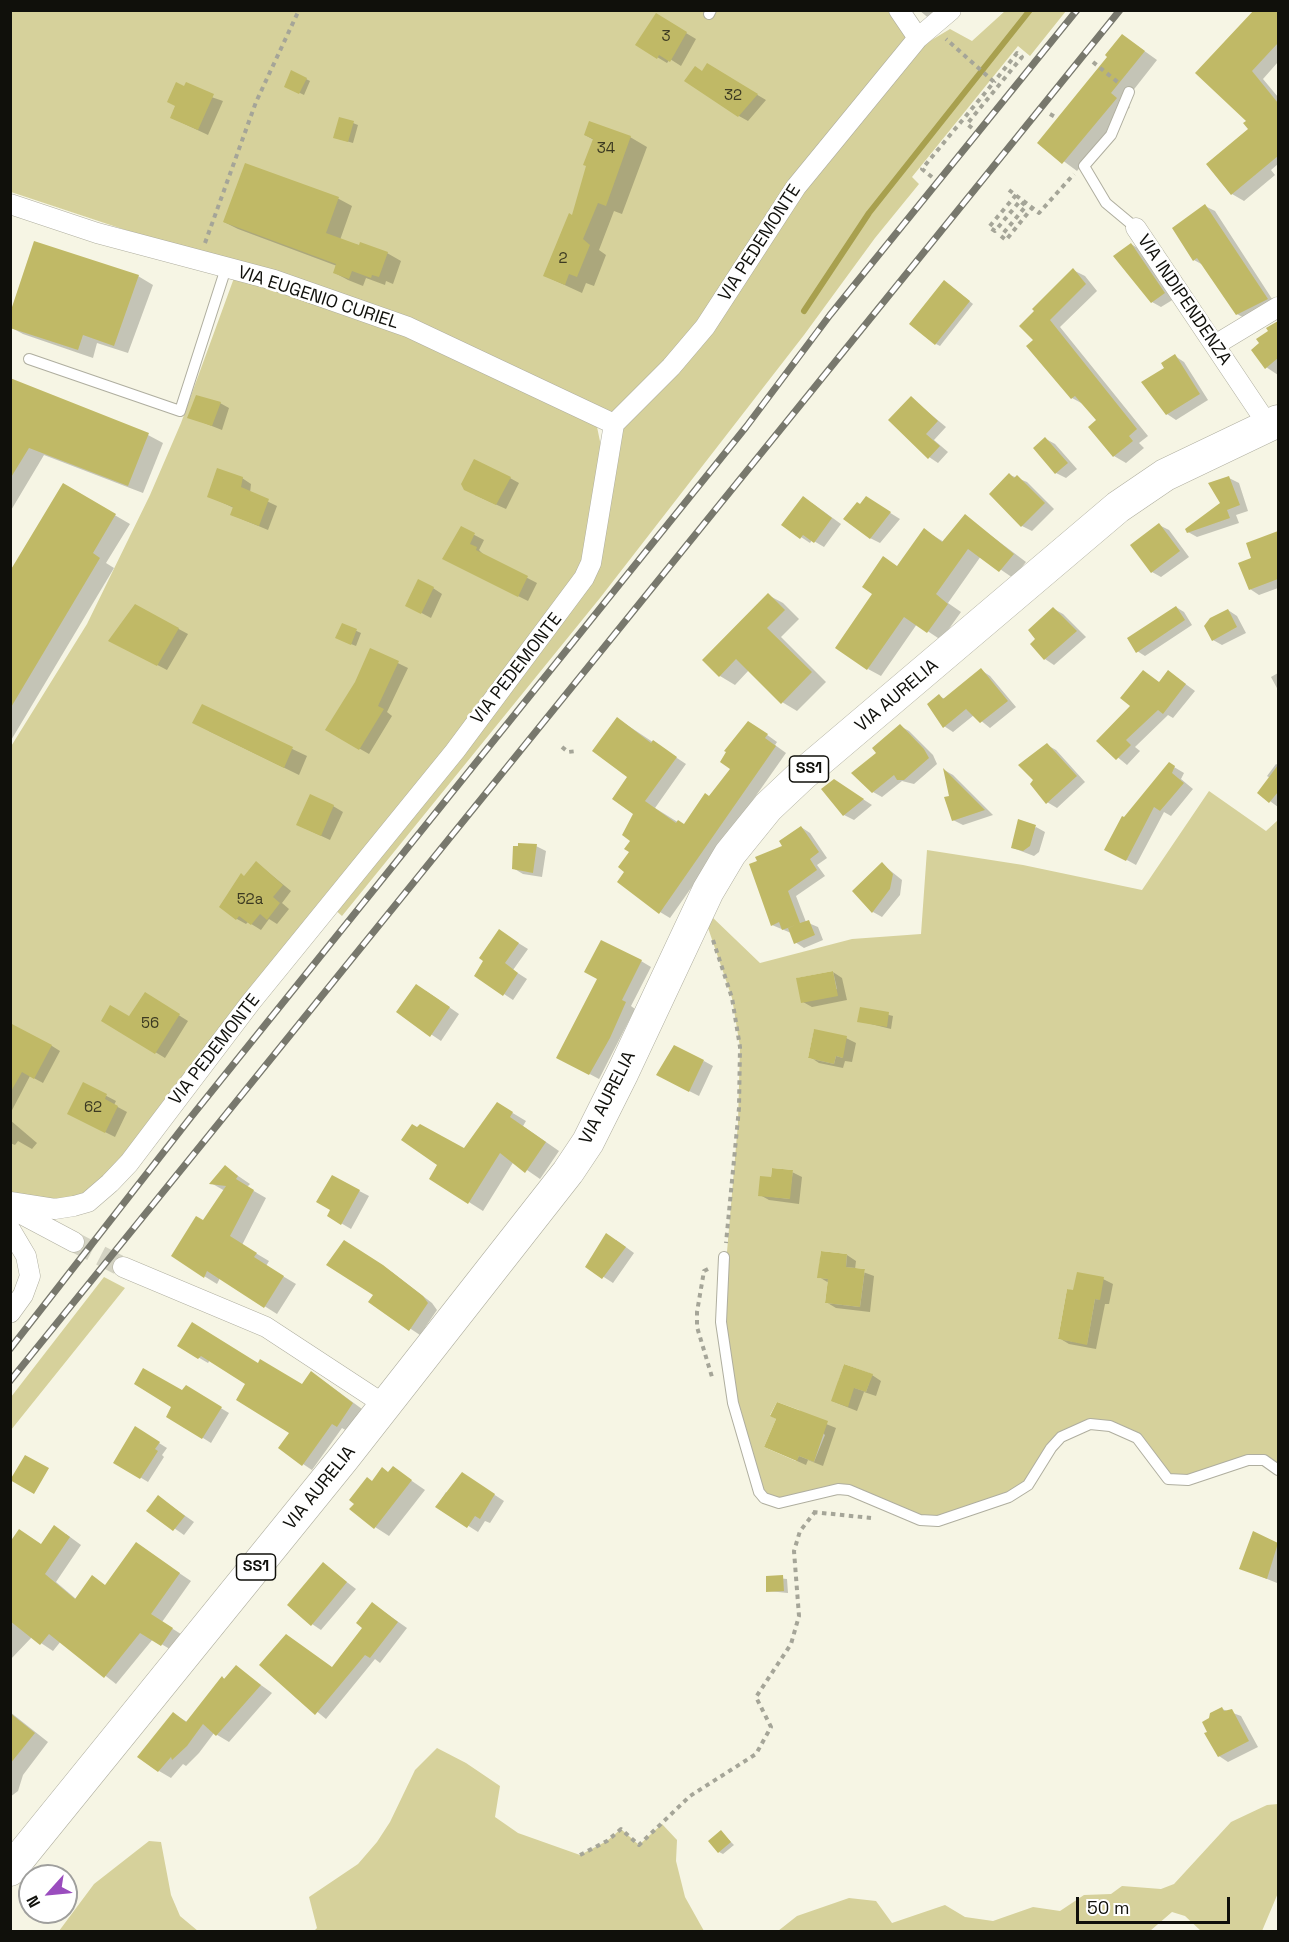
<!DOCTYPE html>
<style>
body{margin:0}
#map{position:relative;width:1289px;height:1942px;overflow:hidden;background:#f6f5e4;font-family:"Space Grotesk",sans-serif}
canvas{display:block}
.frame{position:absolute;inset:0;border:12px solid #10100b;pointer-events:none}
.north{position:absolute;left:18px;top:1864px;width:60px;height:60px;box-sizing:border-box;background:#fff;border:2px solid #9f9f9d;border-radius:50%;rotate:243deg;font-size:16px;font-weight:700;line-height:24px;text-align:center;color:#10100b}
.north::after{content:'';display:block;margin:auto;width:21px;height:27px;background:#9a4dbe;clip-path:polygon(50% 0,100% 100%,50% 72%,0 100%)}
.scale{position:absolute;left:1076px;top:1897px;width:154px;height:27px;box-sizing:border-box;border:3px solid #10100b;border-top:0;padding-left:8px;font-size:18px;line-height:21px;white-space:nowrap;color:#10100b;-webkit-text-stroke:4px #fff;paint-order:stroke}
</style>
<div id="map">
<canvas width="1289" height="1942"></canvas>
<div class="frame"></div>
<div class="north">N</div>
<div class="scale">50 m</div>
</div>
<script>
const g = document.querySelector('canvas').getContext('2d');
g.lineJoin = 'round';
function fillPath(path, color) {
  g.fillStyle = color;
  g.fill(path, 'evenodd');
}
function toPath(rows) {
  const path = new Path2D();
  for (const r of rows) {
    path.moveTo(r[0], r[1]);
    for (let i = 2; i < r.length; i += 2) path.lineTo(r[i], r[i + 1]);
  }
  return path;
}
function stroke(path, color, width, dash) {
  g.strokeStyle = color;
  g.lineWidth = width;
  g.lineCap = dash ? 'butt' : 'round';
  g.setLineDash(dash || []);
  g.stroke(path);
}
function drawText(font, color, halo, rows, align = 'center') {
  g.font = font + ' "Space Grotesk",sans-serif';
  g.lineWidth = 5;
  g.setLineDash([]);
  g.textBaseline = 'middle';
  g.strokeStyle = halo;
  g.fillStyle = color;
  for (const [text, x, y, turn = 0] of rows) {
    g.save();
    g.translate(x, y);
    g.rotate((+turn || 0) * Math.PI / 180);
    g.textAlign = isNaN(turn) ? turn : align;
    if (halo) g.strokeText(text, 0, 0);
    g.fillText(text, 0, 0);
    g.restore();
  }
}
const green = toPath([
 [895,10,914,37,703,325,613,420,409,324,11,192,11,11],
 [1005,11,1066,11,1030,56,1018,46,912,177,919,184,875,238,804,335,600,598,342,916,333,908,587,587,621,426,800,190,915,50,950,29,972,41],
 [234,278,406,332,596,422,603,456,579,574,493,688,124,1158,96,1187,73,1201,11,1195,10,748,87,624,150,495,181,423],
 [1209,791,1266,831,1278,820,1278,1470,1264,1460,1208,1474,1168,1479,1125,1431,1090,1424,1061,1437,1028,1485,1009,1497,923,1520,849,1490,779,1503,764,1498,733,1403,721,1322,738,1123,740,1047,732,998,705,919,710,915,760,963,852,939,921,934,927,850,1023,865,1142,890],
 [833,971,837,989,829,990,797,978],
 [814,1030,843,1058,836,1056,834,1064,808,1058],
 [772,1168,793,1170,789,1199,758,1195,771,1177],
 [821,1251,847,1254,846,1267,865,1269,860,1307,825,1303,828,1279,818,1278],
 [1067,1289,1100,1300,1095,1299,1087,1344,1058,1339],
 [844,1364,872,1374,866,1392,838,1382],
 [777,1402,799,1410,825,1435,814,1462,799,1456,796,1461,764,1447,776,1419,770,1415],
 [104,1277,125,1288,11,1430,11,1397],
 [437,1748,466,1763,500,1786,495,1817,518,1833,580,1855,607,1841,621,1829,639,1845,662,1824,677,1840,676,1861,685,1897,704,1931,314,1931,317,1928,309,1897,358,1864,377,1842,390,1822,415,1770],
 [1278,1804,1278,1893,1262,1931,1201,1931,1185,1916,1172,1912,1150,1931,778,1931,797,1916,849,1898,876,1901,892,1923,945,1905,965,1917,993,1921,1033,1907,1060,1911,1084,1895,1111,1894,1122,1886,1161,1889,1174,1884,1231,1822,1267,1805],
 [149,1841,161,1842,171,1895,180,1916,198,1931,59,1931,94,1884]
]);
const shadow = toPath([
 [919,10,944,10,932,21],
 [1274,11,1278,14,1278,62,1263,79,1278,97,1278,164,1271,170,1275,175,1244,201,1232,194,1208,164,1250,129,1248,121,1197,72],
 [656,15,696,39,681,66,670,59,667,63,637,45],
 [1122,35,1157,60,1124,102,1130,107,1077,171,1039,143,1109,57],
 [707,65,766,100,748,121,739,116,703,73],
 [306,79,310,81,304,95,290,88],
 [185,88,223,101,208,135,172,118],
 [340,118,358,125,353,143,339,139],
 [585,135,630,137,647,147,622,214,614,211,599,250,606,255,594,286,586,283,582,293,545,276,573,217,594,140],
 [246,165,339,199,352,206,340,240,387,253,401,261,393,284,386,281,385,285,366,278,363,286,348,280,335,273,337,266,238,229,224,222],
 [1205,206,1215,211,1276,305,1246,319,1237,314,1203,265,1194,260],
 [1131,244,1141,250,1174,299,1161,307,1152,302],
 [1073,270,1085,276,1097,291,1060,327,1148,436,1139,443,1144,448,1126,463,1114,456,1090,427,1098,421,1083,404,1072,398,1035,340,1036,311],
 [138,276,153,285,128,353,97,343,93,358,23,334,10,327],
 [948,284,973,304,940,346,936,344],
 [1278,322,1278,375,1266,367,1261,343,1269,331,1268,329],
 [1175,356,1184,362,1208,400,1176,420,1167,414,1166,369],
 [10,380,148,435,163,443,143,493,44,455,10,512],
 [911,398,946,427,934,440,948,452,938,463,929,457],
 [220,403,229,408,222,430,189,417],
 [1046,439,1055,444,1077,469,1066,478,1056,473],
 [1010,475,1027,482,1054,509,1032,531,1022,526,991,494],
 [242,478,251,484,250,493,277,506,268,530,232,515,234,508,219,501],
 [510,478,519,483,506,509,475,495],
 [1229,478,1239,483,1248,511,1236,515,1239,523,1197,537,1188,532,1222,503],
 [63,485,130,524,106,563,114,568,10,742,10,575],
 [812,503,841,524,824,547,812,540,810,543,783,525],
 [876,504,900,519,880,543,870,538,861,506],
 [965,516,1026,562,1013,578,981,556,948,603,961,612,941,640,917,624,881,676,868,669,898,567,924,530,944,542],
 [1159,525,1169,530,1189,557,1161,577,1152,572],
 [461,528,484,540,479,550,485,556,537,583,528,601,454,564],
 [1278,532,1278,588,1259,595,1250,589,1252,559,1247,544],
 [433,588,442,594,431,618,416,610],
 [768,595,783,603,799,619,781,637,826,682,797,711,782,702,749,670,735,685,720,676,704,660],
 [136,606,188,634,167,670,119,645],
 [1176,607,1184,612,1192,625,1145,656,1137,651],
 [1054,609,1063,614,1086,637,1054,665,1045,659,1037,639],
 [1228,610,1237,616,1246,633,1222,645,1213,640],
 [343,625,361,633,356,646,341,640],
 [371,650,408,668,387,712,392,716,369,754,327,730,356,683],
 [981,670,990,676,1016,707,990,728,974,715,953,732,944,726,939,696,945,699],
 [1143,672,1160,683,1169,672,1195,691,1173,718,1168,715,1135,747,1140,751,1127,765,1098,741,1133,706],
 [1278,673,1278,690,1271,677],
 [202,706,307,756,299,775,209,731],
 [618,719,686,764,655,808,684,826,732,769,759,729,777,742,775,745,786,753,670,918,660,912,626,872,635,813],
 [900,726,909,731,933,755,937,764,914,784,902,781,882,797,873,792,878,753],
 [1047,745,1056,750,1085,782,1057,808,1047,802],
 [1169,764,1184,773,1181,779,1193,789,1171,816,1164,812,1136,865,1116,854,1125,819],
 [1276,764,1278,765,1278,807,1259,793,1270,778,1267,776],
 [946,771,953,775,993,815,963,825,953,820],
 [843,786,872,805,854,820,844,815],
 [333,806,343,812,330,840,298,825],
 [801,827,810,833,827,858,817,865,825,876,796,896,806,922,818,927,823,940,804,948,795,942,791,933,772,925,750,865,785,847],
 [1036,827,1045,832,1039,852,1034,856,1013,848],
 [536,846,546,851,542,877,523,874,513,868],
 [257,863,291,891,282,903,289,909,277,924,269,919,261,930,248,922,246,924,237,919,221,906],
 [882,864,902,880,900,895,882,917,873,912,854,891],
 [499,931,528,949,513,970,527,979,513,1000,504,994],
 [641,961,651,967,631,1006,635,1009,599,1079,567,1062],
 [833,972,842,978,847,1000,812,1007,803,1002],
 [426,991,459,1014,441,1041,398,1012],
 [145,994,188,1021,165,1058,103,1020,130,1018],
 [861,1008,893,1016,891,1029,859,1021],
 [10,1036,52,1046,60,1051,43,1083,30,1076,10,1114],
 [846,1038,856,1043,852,1062,845,1061,843,1068,819,1063,810,1057],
 [704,1061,713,1066,699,1096,667,1080],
 [84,1084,116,1101,114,1105,127,1112,115,1137,79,1119],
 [511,1112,526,1121,523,1126,559,1151,540,1179,514,1161,483,1211,431,1178,439,1165,464,1150],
 [10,1120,37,1143,32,1149,18,1141,15,1145,10,1143],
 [225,1167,250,1184,247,1187,266,1198,242,1245,269,1261,266,1266,296,1284,277,1314,220,1278,217,1284,204,1276,203,1222,225,1191,211,1183],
 [792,1172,802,1177,799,1204,769,1200,760,1195,772,1179],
 [332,1177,369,1196,351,1229,329,1216,332,1210],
 [616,1240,634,1253,613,1283,587,1266],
 [353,1247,393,1273,432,1303,437,1310,420,1335,370,1302,375,1295],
 [847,1255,856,1261,855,1269,874,1276,870,1312,836,1308,826,1302,829,1283,819,1277],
 [1103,1279,1113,1284,1109,1304,1105,1304,1096,1349,1069,1344,1059,1338,1075,1292],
 [179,1346,259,1365,303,1386,321,1379,362,1409,347,1431,342,1428,312,1470,303,1464,291,1432,247,1383,210,1360,208,1363],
 [872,1375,881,1381,876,1396,864,1392,857,1411,832,1401],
 [186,1387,229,1413,211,1443,168,1416],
 [777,1404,836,1428,823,1466,808,1460,806,1465,766,1447,778,1419],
 [135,1428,167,1448,162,1455,164,1457,148,1482,115,1462],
 [393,1468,425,1490,389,1536,375,1527,373,1482,389,1473],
 [472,1480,504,1501,490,1523,485,1521,478,1532,437,1506,446,1492,449,1494],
 [167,1503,194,1522,184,1535,148,1510],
 [1254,1533,1278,1545,1277,1583,1240,1568],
 [66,1534,81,1545,56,1582,76,1599,92,1577,106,1586,136,1544,191,1581,162,1622,184,1636,173,1651,153,1639,116,1684,61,1641,53,1651,32,1637,10,1660,10,1540,42,1545],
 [323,1564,356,1589,321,1630,312,1624],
 [767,1577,787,1579,788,1593,768,1591],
 [373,1604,407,1628,380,1663,375,1659,326,1719,261,1665,333,1668,364,1628],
 [236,1667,272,1693,229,1742,214,1733,199,1753,186,1766,183,1764,171,1778,159,1771,174,1714,187,1722,223,1678,225,1679],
 [1222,1709,1241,1716,1258,1747,1228,1762,1219,1756,1209,1732],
 [10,1712,48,1742,23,1775,18,1791,10,1797],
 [721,1832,734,1845,723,1854,719,1852]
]);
const stream = toPath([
 [804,311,869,213,1030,10]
]);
const building = toPath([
 [1254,10,1278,10,1278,43,1252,71,1278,103,1278,156,1231,195,1206,164,1248,129,1243,123,1246,121,1195,73],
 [656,13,687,32,670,62,659,55,657,59,635,45],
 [1122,34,1145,51,1111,93,1117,98,1062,164,1037,143,1107,57,1105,55],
 [707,63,758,94,738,117,684,81,695,66,702,71],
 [291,70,307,78,299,94,284,87],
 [176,82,184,86,186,82,214,94,198,130,170,118,175,106,167,102],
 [339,117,354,121,348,142,333,138],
 [589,121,631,136,606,206,598,203,583,239,590,245,577,277,569,274,565,285,543,276,569,213,572,215,586,166,583,165,593,139,584,135],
 [245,163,339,197,326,233,359,245,360,242,388,252,379,277,372,275,371,278,352,271,349,279,333,273,336,264,223,222],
 [1205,204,1268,299,1236,315,1197,258,1193,261,1172,228],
 [34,241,139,275,114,346,83,335,78,350,10,328,10,313],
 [1131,243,1165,293,1151,303,1113,256],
 [1073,268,1086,284,1050,320,1137,429,1129,436,1133,441,1113,457,1088,427,1096,420,1075,396,1071,399,1026,346,1033,340,1019,326,1034,311,1032,309],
 [944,280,970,301,935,345,909,324],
 [1278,321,1278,358,1265,369,1251,350,1259,343,1256,339,1268,331,1266,328],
 [1175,354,1200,394,1166,415,1141,382,1164,368,1161,363],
 [10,378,149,433,128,486,29,448,10,479],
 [196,395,221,402,212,426,187,418],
 [911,396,938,421,926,434,940,446,928,459,888,420],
 [1045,437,1068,463,1055,474,1033,448],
 [474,459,511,477,496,505,464,490,461,484],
 [217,468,243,477,241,487,269,499,259,526,230,515,233,507,207,497],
 [1009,473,1014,478,1017,475,1045,503,1021,527,989,494],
 [1229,476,1240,505,1227,510,1230,518,1187,533,1185,529,1220,503,1208,483],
 [63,483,116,514,93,553,100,558,10,709,10,571],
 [803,496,832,518,814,543,803,535,800,539,781,525],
 [866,496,891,512,870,539,843,519,857,502,860,504],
 [965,514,1014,554,999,572,968,549,936,594,948,604,927,633,904,617,867,670,835,648,872,594,862,587,883,556,897,566,924,528,942,542],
 [1159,523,1180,551,1151,573,1130,545],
 [461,526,475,533,470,544,477,547,476,550,528,576,518,597,442,559],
 [1278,531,1278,579,1249,590,1238,563,1251,558,1246,543],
 [418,579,434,587,421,614,405,606],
 [768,593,785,610,767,628,812,672,781,704,736,659,719,677,702,660],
 [135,604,179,628,157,666,108,641],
 [1176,606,1185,620,1136,653,1127,638],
 [1053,607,1077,631,1044,660,1030,644,1035,639,1028,630],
 [1228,609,1237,627,1212,641,1204,626,1210,618],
 [342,623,357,629,351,645,335,638],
 [370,648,399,661,378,706,384,709,359,750,325,730,355,682],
 [981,668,1008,701,980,723,966,709,943,728,927,704,939,694,943,699],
 [1143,670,1159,682,1168,670,1186,684,1163,714,1158,710,1126,740,1131,745,1116,760,1096,741,1130,706,1120,698],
 [202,704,293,747,284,768,192,723],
 [617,717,651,743,653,740,677,757,645,801,676,823,678,820,684,824,705,793,709,796,730,769,720,762,726,752,724,751,748,721,768,734,765,738,776,746,659,914,617,882,624,872,618,867,629,852,624,849,630,841,622,835,633,814,612,799,627,777,592,751],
 [900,724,924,749,929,758,904,780,897,780,894,775,872,793,851,773,876,753,872,748],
 [1047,743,1077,776,1046,804,1030,784,1033,780,1018,765],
 [1169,762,1175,766,1172,773,1184,783,1160,811,1154,807,1126,861,1104,850,1122,816,1124,817],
 [1278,765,1278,792,1269,803,1257,793],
 [943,768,985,810,952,821,944,797,949,796],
 [834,779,864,799,843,816,821,789],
 [310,794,334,805,321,836,296,825],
 [1018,819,1036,825,1030,846,1023,851,1011,848],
 [801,826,819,852,810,859,817,870,788,891,800,923,809,920,815,935,794,944,788,928,796,925,782,930,779,922,771,926,749,864,757,861,755,857,782,846,779,841],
 [518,843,537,844,533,873,512,869,513,846,518,846],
 [256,861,283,885,273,897,280,903,267,920,260,914,251,925,239,916,236,920,219,907,241,873,244,876],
 [882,862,893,874,890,889,872,913,852,891],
 [499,929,519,943,505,963,518,973,503,996,474,976,483,961,479,958],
 [601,940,642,960,622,1000,626,1002,610,1038,589,1075,556,1058,597,979,584,972],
 [833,971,838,996,801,1003,796,978],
 [416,984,450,1007,430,1037,396,1012],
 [145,992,180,1014,155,1054,101,1021,110,1005,129,1016],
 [860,1007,889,1012,887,1027,857,1022],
 [10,1023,52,1045,34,1079,22,1072,10,1093],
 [814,1029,847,1036,843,1058,836,1056,834,1064,808,1058],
 [674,1045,704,1060,689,1092,656,1075],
 [83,1082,107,1094,105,1099,118,1106,105,1133,67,1114],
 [497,1102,513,1112,510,1117,546,1142,525,1173,500,1153,468,1204,429,1179,437,1165,401,1140,412,1124,417,1127,420,1124,464,1148],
 [225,1165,238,1176,236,1179,254,1190,230,1236,257,1253,254,1257,284,1276,264,1308,207,1271,204,1278,171,1256,196,1216,203,1220,226,1186,209,1184],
 [772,1168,793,1170,790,1199,758,1196,760,1176,771,1177],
 [332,1175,360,1190,341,1225,327,1216,330,1210,316,1202],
 [606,1233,626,1247,602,1279,585,1267],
 [344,1240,383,1265,423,1296,428,1303,409,1331,368,1302,373,1295,326,1265],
 [821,1251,847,1254,846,1267,865,1269,860,1307,825,1303,828,1279,817,1278],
 [1077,1272,1104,1277,1100,1300,1095,1299,1087,1345,1058,1339,1067,1289,1073,1290],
 [192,1322,258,1363,260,1359,302,1384,311,1371,353,1403,337,1427,332,1424,302,1466,278,1448,289,1433,236,1400,245,1384,201,1356,198,1359,177,1346],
 [844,1364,873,1374,866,1392,854,1388,848,1407,831,1401],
 [143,1368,182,1390,186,1385,222,1407,202,1439,166,1417,171,1407,134,1384],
 [777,1402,828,1421,814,1462,799,1456,797,1461,764,1447,776,1419,770,1416],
 [135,1426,160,1442,155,1449,158,1451,140,1479,113,1463],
 [25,1455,49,1468,34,1494,10,1480],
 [393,1466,412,1480,374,1529,349,1509,354,1504,349,1500,367,1477,372,1481,382,1467,388,1472],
 [462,1472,495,1494,480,1519,475,1516,467,1528,435,1507],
 [158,1495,185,1516,173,1531,146,1511],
 [54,1525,70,1537,45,1574,75,1599,92,1575,105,1585,136,1542,180,1573,151,1614,173,1628,161,1646,140,1633,104,1678,49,1634,40,1645,10,1621,10,1542,19,1529,41,1544],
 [1253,1531,1278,1543,1267,1579,1239,1569],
 [323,1562,347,1582,311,1626,287,1605],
 [783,1575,784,1591,766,1592,766,1576],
 [372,1602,398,1622,370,1658,365,1655,315,1715,259,1665,286,1634,332,1667,362,1628,356,1623],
 [236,1665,261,1685,216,1736,203,1724,187,1746,172,1760,171,1757,158,1772,137,1757,173,1712,186,1722,222,1676,224,1679],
 [1222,1707,1224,1711,1232,1709,1249,1741,1218,1757,1204,1733,1207,1732,1202,1722,1209,1718,1210,1713],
 [10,1713,35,1733,10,1764],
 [721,1830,731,1842,718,1853,708,1841]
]);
const streetTunnel = toPath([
 [74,1242,123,1267]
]);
const path = toPath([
 [1093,62,1120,84],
 [1050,114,1057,118],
 [972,128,967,124,1022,57,1017,53,994,82],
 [932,177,922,169,994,82,946,39],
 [1009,190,1039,213,1074,174],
 [1016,195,989,227,995,231,1020,201,1026,206,1001,236,1006,240,1032,208],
 [205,243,256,102,299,10],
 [562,747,568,752,577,751],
 [713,940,732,998,740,1047,739,1108,726,1243],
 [708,1269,704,1271,697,1312,697,1327,712,1377],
 [813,1512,871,1518],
 [580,1855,607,1841,621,1829,639,1845,690,1796,756,1754,771,1727,756,1697,791,1644,799,1616,794,1551,800,1531,815,1512]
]);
const lane = toPath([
 [709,14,711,10],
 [1129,92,1111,135,1084,166,1106,203,1136,228],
 [29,359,180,411,226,268],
 [724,1257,721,1322,733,1403,759,1492,764,1498,779,1503,838,1489,849,1490,920,1520,938,1521,1009,1497,1028,1485,1051,1448,1061,1437,1090,1424,1110,1426,1137,1438,1168,1479,1188,1480,1248,1460,1264,1460,1278,1470]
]);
const street = toPath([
 [899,10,918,38],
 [10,204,97,233,274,280,408,327,614,424],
 [1136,228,1268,425],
 [1215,345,1278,307],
 [10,1202,55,1209,74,1206,88,1202,110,1183,129,1163,251,1002,455,751,584,578,591,563,614,424,671,367,705,327,796,187,918,38,951,10],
 [10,1208,74,1242],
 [10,1229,26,1256,30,1276,23,1295,10,1313],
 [123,1267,266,1327,385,1405]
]);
const primary = toPath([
 [10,1870,343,1459,568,1172,588,1142,623,1072,708,891,730,854,768,807,802,775,1118,507,1165,475,1278,421]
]);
const rail = toPath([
 [10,1349,191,1117,746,427,830,315,1077,10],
 [10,1381,1120,10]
]);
const numberNames = [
 ["3",666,37],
 ["32",733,96],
 ["34",606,149],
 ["2",563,259],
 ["52a",250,900],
 ["56",150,1024],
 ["62",93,1108]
];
const shields = [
 [809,769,39],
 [256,1567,39]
];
const shieldNames = [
 ["SS1",809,769],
 ["SS1",256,1567]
];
const streetNames = [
 ["VIA PEDEMONTE",760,243,-57],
 ["VIA EUGENIO CURIEL",318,298,18],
 ["VIA INDIPENDENZA",1184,300,56],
 ["VIA PEDEMONTE",517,669,-52],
 ["VIA AURELIA",897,696,-40],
 ["VIA PEDEMONTE",215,1050,-52],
 ["VIA AURELIA",608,1098,-63],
 ["VIA AURELIA",320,1488,-51]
];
fillPath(green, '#d6d19b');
fillPath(shadow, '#0003');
stroke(stream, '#a8a04e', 6);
fillPath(building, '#c0b966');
stroke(streetTunnel, '#d4d3c3', 20, [20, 10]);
stroke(lane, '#afae9f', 12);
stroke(street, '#afae9f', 21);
stroke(primary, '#afae9f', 33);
stroke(path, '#a5a598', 4, [4.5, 4.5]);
stroke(lane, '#fff', 10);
stroke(street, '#fff', 20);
stroke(primary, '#fff', 32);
stroke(rail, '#78786d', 7);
stroke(rail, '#fff', 4.5, [14]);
drawText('15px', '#3c3a22', null, numberNames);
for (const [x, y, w] of shields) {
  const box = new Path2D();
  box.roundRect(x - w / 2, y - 13, w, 26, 4.5);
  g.fillStyle = '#fff';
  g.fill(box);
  stroke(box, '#10100b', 1.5);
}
drawText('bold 16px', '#10100b', null, shieldNames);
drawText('18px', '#10100b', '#fff', streetNames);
</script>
